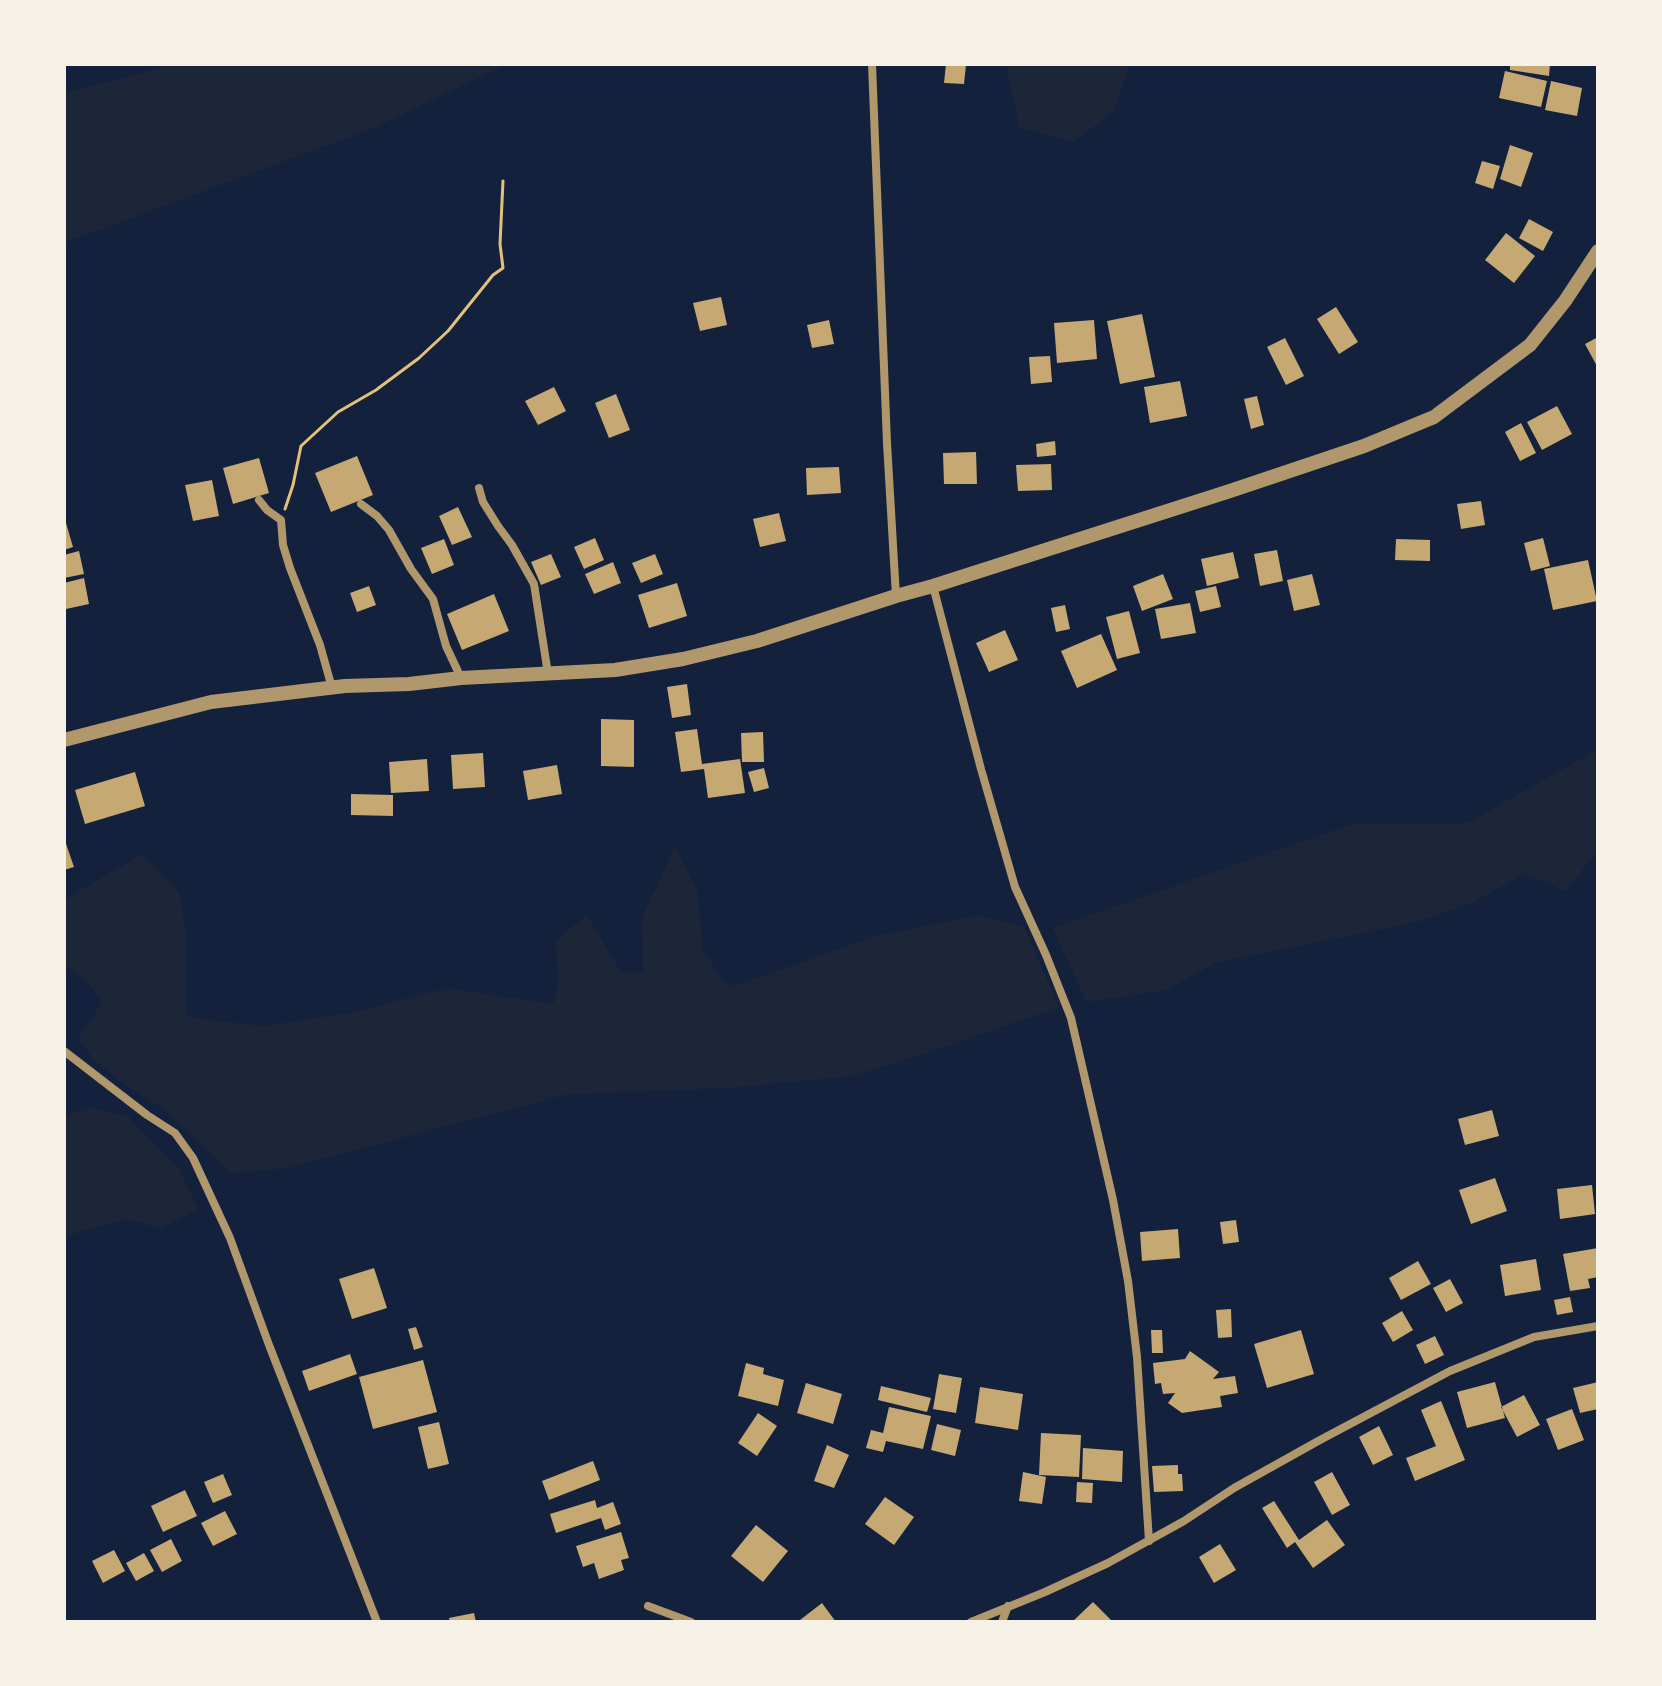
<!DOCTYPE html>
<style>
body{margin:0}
#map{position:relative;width:1662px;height:1686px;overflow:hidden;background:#14213d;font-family:"IBM Plex Sans",sans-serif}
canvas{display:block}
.frame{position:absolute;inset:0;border:66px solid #f6f1e7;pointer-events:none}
</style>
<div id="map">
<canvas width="1662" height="1686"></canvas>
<div class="frame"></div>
</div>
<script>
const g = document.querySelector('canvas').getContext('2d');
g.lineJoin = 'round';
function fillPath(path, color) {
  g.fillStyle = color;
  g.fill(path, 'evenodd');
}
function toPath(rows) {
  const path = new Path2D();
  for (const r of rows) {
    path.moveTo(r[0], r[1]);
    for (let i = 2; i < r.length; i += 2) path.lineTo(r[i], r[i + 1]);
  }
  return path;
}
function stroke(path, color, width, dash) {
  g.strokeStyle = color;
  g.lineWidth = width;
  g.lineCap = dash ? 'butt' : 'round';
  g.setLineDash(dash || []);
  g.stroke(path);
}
const green = toPath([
 [163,64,507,64,374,128,64,243,64,93,157,69],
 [1006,64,1130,64,1114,111,1074,142,1019,127],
 [1598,749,1598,850,1566,891,1525,874,1473,902,1421,921,1215,963,1166,990,1086,1002,1053,928,1352,824,1468,823],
 [675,846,697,891,703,950,728,988,876,936,980,915,1024,927,1059,1007,939,1049,852,1076,730,1088,568,1094,288,1168,231,1173,165,1110,128,1087,96,1062,78,1039,102,1002,86,980,64,965,64,900,142,854,179,892,186,933,186,1015,202,1019,264,1026,349,1013,447,988,553,1004,558,985,556,940,587,915,621,972,643,973,642,918],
 [89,1107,129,1117,179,1169,198,1209,161,1229,127,1219,73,1234,64,1241,64,1117]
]);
const building = toPath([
 [946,64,966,65,964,84,944,83],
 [1510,64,1550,64,1549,76,1510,70],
 [1505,71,1547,81,1541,107,1499,98],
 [1551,81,1582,88,1577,116,1545,110],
 [1510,145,1533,153,1521,187,1500,179],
 [1482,161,1500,166,1493,189,1475,183],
 [1529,219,1553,232,1543,251,1519,238],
 [1506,233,1535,256,1514,283,1485,260],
 [721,297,727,325,700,331,693,303],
 [1336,307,1358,342,1339,354,1317,319],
 [1142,314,1155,377,1120,384,1107,321],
 [829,320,834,344,812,348,807,325],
 [1094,320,1097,359,1057,363,1054,323],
 [1598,337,1598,368,1585,344],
 [1285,338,1304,376,1286,385,1267,347],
 [1050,356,1052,382,1031,384,1029,357],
 [1180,381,1187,416,1150,423,1144,387],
 [554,387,566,411,538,425,525,401],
 [616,394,630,430,609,438,595,403],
 [1257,396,1264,425,1251,429,1244,399],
 [1557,406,1572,434,1542,450,1527,422],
 [1521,423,1536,453,1520,461,1505,432],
 [1055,441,1056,455,1037,457,1036,444],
 [976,452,977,484,944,484,943,453],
 [357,456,373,495,331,512,315,473],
 [259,458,269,493,233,504,223,468],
 [1051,464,1052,490,1018,491,1016,465],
 [839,467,841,493,807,495,806,468],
 [212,480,219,516,193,521,185,485],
 [1481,501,1485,525,1461,529,1457,504],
 [458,507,472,537,452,545,439,516],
 [779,513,786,541,760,547,753,519],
 [64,516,73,547,64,550],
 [595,538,604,560,584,569,574,547],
 [1543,538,1550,566,1531,571,1524,543],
 [444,539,454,565,432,574,421,548],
 [1396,539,1430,540,1430,561,1395,560],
 [1277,550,1283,581,1260,586,1254,554],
 [79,551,84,574,64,578,64,555],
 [1233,552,1239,578,1207,586,1201,559],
 [551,554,561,577,541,585,531,562],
 [655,554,663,574,641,583,632,563],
 [1588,560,1597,601,1553,610,1544,569],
 [613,562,621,583,594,594,585,574],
 [1163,574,1173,599,1142,611,1133,586],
 [1312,574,1320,605,1294,611,1287,580],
 [84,578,89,604,66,609,64,583],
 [677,583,687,616,649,628,638,595],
 [369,586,376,605,357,612,350,593],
 [1216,586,1221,607,1200,612,1195,591],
 [494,594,509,631,462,650,447,614],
 [1190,603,1196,633,1161,639,1155,609],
 [1065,605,1070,629,1056,632,1051,608],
 [1129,611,1140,653,1117,659,1106,617],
 [1005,630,1018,660,989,672,976,643],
 [1101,634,1117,670,1077,688,1061,651],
 [687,684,691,715,672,718,667,687],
 [601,719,634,720,634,767,601,766],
 [697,729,702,764,740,759,745,793,708,798,704,769,681,772,675,732],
 [763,732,764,762,742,762,741,733],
 [483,753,485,787,453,789,451,755],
 [427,759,429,791,391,793,389,762],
 [557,765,562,794,528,800,523,771],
 [764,768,769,788,754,792,748,772],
 [135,772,145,806,85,824,75,790],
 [351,794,393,795,393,816,351,815],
 [64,838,74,867,64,870],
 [1492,1110,1499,1136,1465,1145,1458,1119],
 [1495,1178,1507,1211,1471,1224,1459,1190],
 [1592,1185,1595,1214,1560,1219,1557,1189],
 [1236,1220,1239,1242,1223,1244,1220,1222],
 [1178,1229,1180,1258,1142,1261,1140,1232],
 [1598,1248,1598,1277,1588,1279,1590,1288,1570,1291,1563,1254],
 [1536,1259,1541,1290,1505,1296,1500,1265],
 [1418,1261,1431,1284,1401,1300,1389,1278],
 [374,1268,387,1308,352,1319,339,1279],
 [1450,1279,1463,1303,1446,1312,1433,1288],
 [1570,1297,1573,1312,1557,1315,1554,1300],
 [1231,1309,1232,1337,1218,1338,1216,1310],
 [1402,1311,1413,1330,1393,1342,1382,1323],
 [416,1327,423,1347,414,1350,408,1329],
 [1151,1330,1162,1330,1163,1353,1152,1353],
 [1301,1330,1314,1374,1267,1388,1254,1344],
 [1435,1336,1444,1355,1425,1364,1416,1345],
 [1190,1351,1219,1372,1213,1379,1235,1376,1238,1393,1220,1396,1222,1407,1182,1413,1168,1403,1175,1393,1163,1394,1161,1383,1155,1384,1153,1363,1185,1359],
 [350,1354,357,1374,309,1391,302,1371],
 [423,1360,437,1412,373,1429,359,1377],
 [746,1363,764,1368,763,1374,784,1380,778,1406,738,1396],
 [939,1374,962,1378,956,1413,933,1409],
 [1495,1382,1505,1418,1467,1428,1457,1392],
 [1598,1382,1598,1409,1580,1413,1573,1388],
 [806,1383,842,1394,833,1424,797,1413],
 [881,1386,931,1398,927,1412,878,1400],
 [980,1387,1023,1394,1018,1430,975,1423],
 [1524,1395,1540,1425,1517,1437,1501,1407],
 [1441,1401,1465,1460,1415,1481,1406,1458,1436,1446,1421,1410],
 [889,1407,931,1416,923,1449,886,1441,883,1452,866,1448,871,1430,883,1433],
 [1572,1409,1584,1440,1558,1450,1546,1419],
 [758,1413,777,1426,757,1456,738,1443],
 [439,1422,449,1464,428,1469,418,1427],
 [937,1424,961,1430,955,1456,931,1450],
 [1379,1426,1393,1455,1373,1465,1359,1437],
 [1041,1433,1081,1435,1079,1477,1039,1475],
 [827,1445,849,1455,834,1488,814,1481],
 [1083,1448,1123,1451,1122,1482,1082,1479],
 [593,1461,600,1480,549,1500,542,1481],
 [1178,1465,1178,1474,1182,1474,1183,1491,1154,1492,1152,1466],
 [1023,1472,1046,1477,1042,1504,1019,1501],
 [1332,1472,1350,1505,1332,1515,1314,1482],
 [223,1474,232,1495,213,1503,204,1482],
 [1077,1482,1093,1483,1092,1503,1076,1502],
 [185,1490,197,1516,163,1532,151,1506],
 [885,1497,914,1517,894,1545,865,1524],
 [595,1500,597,1508,613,1502,621,1524,605,1530,601,1518,556,1533,550,1514],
 [1274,1501,1299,1540,1327,1520,1345,1545,1313,1568,1295,1542,1287,1548,1262,1508],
 [225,1511,237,1534,213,1546,201,1523],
 [756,1525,788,1551,763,1582,731,1556],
 [621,1532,629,1558,621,1560,624,1570,599,1579,594,1563,583,1567,576,1546],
 [171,1539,182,1561,162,1572,150,1550],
 [1220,1544,1236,1570,1214,1583,1199,1557],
 [114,1550,125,1571,103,1583,92,1561],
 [144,1553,154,1571,136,1581,126,1563],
 [1093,1602,1113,1622,1072,1622],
 [822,1603,836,1622,801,1622,800,1620],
 [474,1613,476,1622,450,1622,449,1618]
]);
const path = toPath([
 [285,509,293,485,301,446,338,412,376,390,419,358,448,331,493,275,503,268,500,244,503,181]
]);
const minor = toPath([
 [872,64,887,443,896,596],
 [479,488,483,502,498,526,512,545,534,584,548,674],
 [259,500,267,510,281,520,283,545,290,568,320,645,332,688],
 [361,504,377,516,389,530,411,569,433,599,446,646,461,678],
 [933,586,981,769,1015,887,1046,955,1071,1018,1113,1200,1128,1281,1137,1357,1149,1541],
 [64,1051,147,1115,175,1133,193,1158,230,1238,269,1345,377,1622],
 [648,1606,691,1622],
 [971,1622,1045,1592,1108,1563,1184,1521,1234,1488,1320,1440,1450,1371,1534,1337,1598,1326],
 [1002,1622,1008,1606]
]);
const tertiary = toPath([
 [64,740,211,702,345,686,409,684,461,678,615,670,683,659,757,641,896,596,933,586,1230,491,1364,446,1434,417,1530,345,1565,301,1598,251]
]);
fillPath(green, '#1d2539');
fillPath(building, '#c6a872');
stroke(path, '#e5c07b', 3);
stroke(minor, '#b1986c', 8);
stroke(tertiary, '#b1986c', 14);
</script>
